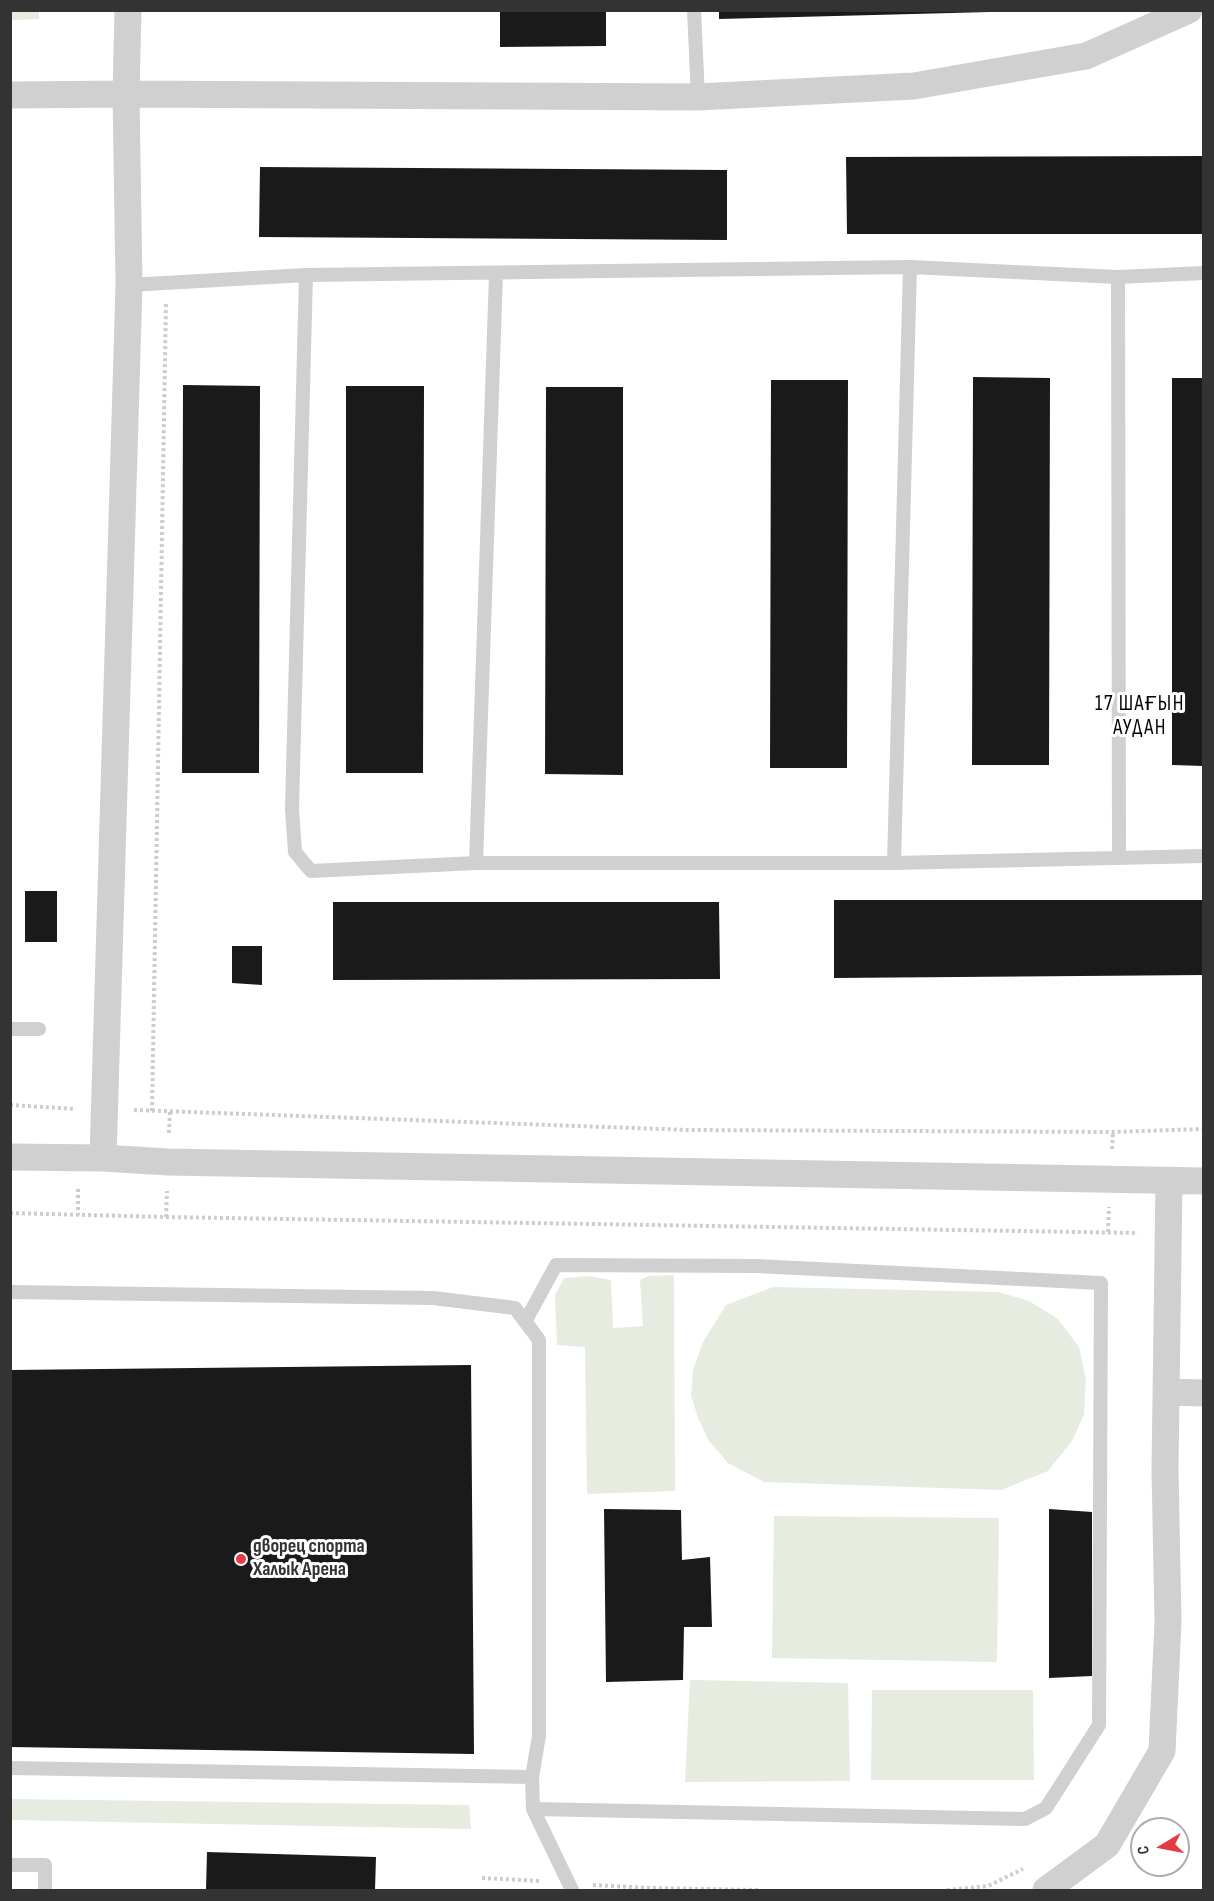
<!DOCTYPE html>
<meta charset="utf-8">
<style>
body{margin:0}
#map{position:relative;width:1214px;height:1901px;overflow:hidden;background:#fff;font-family:"Sofia Sans Condensed",sans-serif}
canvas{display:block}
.frame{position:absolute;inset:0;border:12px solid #333;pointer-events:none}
.north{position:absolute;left:1130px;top:1817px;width:60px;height:60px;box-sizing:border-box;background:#fff;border:2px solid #adadad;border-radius:50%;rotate:260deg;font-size:16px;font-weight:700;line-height:24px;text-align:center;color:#333}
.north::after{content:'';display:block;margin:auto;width:21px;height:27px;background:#e63946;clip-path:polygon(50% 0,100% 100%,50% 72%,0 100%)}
</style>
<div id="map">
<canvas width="1214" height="1901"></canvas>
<div class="frame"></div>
<div class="north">С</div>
</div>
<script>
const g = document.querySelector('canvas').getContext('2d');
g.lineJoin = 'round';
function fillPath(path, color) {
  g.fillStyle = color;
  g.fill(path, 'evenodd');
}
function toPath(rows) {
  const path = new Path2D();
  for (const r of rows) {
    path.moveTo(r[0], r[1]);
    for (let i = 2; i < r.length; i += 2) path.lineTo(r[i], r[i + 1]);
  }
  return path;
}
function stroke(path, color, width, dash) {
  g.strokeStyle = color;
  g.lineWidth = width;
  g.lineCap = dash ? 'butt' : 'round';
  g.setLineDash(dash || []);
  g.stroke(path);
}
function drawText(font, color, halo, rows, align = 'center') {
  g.font = font + ' "Sofia Sans Condensed",sans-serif';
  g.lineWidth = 6;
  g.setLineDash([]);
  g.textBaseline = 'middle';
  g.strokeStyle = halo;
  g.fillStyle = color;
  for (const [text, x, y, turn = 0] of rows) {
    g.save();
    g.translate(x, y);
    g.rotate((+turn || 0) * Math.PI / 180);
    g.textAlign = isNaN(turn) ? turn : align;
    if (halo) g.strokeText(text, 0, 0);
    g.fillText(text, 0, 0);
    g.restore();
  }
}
const green = toPath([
 [10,11,39,11,39,19,11,20],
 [674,1275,675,1491,587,1494,585,1347,557,1345,555,1295,564,1278,589,1276,611,1280,613,1328,643,1326,640,1280,649,1276],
 [773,1287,998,1292,1029,1301,1058,1319,1079,1347,1086,1380,1084,1415,1072,1441,1048,1471,1001,1490,764,1482,728,1463,709,1441,698,1418,691,1395,693,1370,703,1342,726,1305],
 [774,1516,999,1518,997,1662,772,1658],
 [690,1680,848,1683,850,1781,685,1782],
 [872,1690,1033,1690,1034,1780,871,1780],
 [11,1799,469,1805,471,1829,11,1820]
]);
const building = toPath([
 [500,10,606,10,606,46,500,47],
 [719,10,990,10,990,12,719,19],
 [1204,156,1204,234,847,234,846,157],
 [260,167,727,170,727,240,259,237],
 [973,377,1050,378,1049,765,972,765],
 [1172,378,1204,378,1204,766,1172,765],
 [771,380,848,380,847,768,770,768],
 [183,385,260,386,259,773,182,773],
 [346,386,424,386,423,773,346,773],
 [546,387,623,387,623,775,545,774],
 [25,891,57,891,57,942,25,942],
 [834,900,1204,900,1204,975,834,978],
 [333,902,719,902,720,979,333,980],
 [232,946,262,946,262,985,232,983],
 [471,1365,474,1754,10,1747,10,1370],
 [604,1509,681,1510,682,1560,710,1557,712,1627,684,1627,683,1680,606,1682],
 [1049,1509,1092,1512,1092,1676,1049,1678],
 [207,1852,376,1857,375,1890,206,1890]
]);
const path = toPath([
 [10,1105,76,1109],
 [134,1110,689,1130,1113,1132,1204,1129],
 [152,1111,166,304],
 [169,1133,170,1111],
 [1112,1149,1113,1132],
 [78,1189,78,1215],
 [10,1213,166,1217,1138,1233],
 [166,1217,167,1191],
 [1108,1232,1109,1207],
 [482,1878,541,1881],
 [593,1885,650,1888,758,1890],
 [947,1890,988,1886,1023,1869]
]);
const lane = toPath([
 [694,10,698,97],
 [306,275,292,809,295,852,311,871,476,863,894,863,1204,856],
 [1118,277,1119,856],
 [129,285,306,275,910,267,1118,277,1204,273],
 [476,863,496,274],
 [894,863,910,267],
 [10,1029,39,1029],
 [10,1292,433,1298,515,1308,539,1340,539,1736,532,1777,10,1768],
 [525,1322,556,1265,756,1266,1101,1283,1099,1725,1046,1808,1025,1819,533,1809,532,1777],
 [533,1809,572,1890],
 [10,1865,45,1865,45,1890]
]);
const street = toPath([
 [10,95,126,94,698,97,914,86,1086,56,1189,10],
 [10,1157,103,1158,168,1162,1204,1181],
 [103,1158,129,285,126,94,128,10],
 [1167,1392,1204,1393],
 [1046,1890,1107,1845,1162,1751,1168,1622,1165,1470,1169,1181]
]);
const markers = [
 [241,1559,6,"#e63946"]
];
const poiNames = [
 ["дворец спорта",253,1547],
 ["Халык Арена",253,1570]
];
const neighbourhoodNames = [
 ["17 ШАҒЫН",1140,705],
 ["АУДАН",1140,729]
];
fillPath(green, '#e6ecdf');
fillPath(building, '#1a1a1a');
stroke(path, '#cdcdcd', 4, [3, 3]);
stroke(lane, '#d0d0d0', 14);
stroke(street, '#d0d0d0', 27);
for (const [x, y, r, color] of markers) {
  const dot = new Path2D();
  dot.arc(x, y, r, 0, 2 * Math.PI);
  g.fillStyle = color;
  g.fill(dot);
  stroke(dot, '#fff', 2);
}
drawText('bold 20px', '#333', '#fff', poiNames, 'left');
g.letterSpacing = '1.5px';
drawText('21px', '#000', '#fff', neighbourhoodNames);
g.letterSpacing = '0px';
</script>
